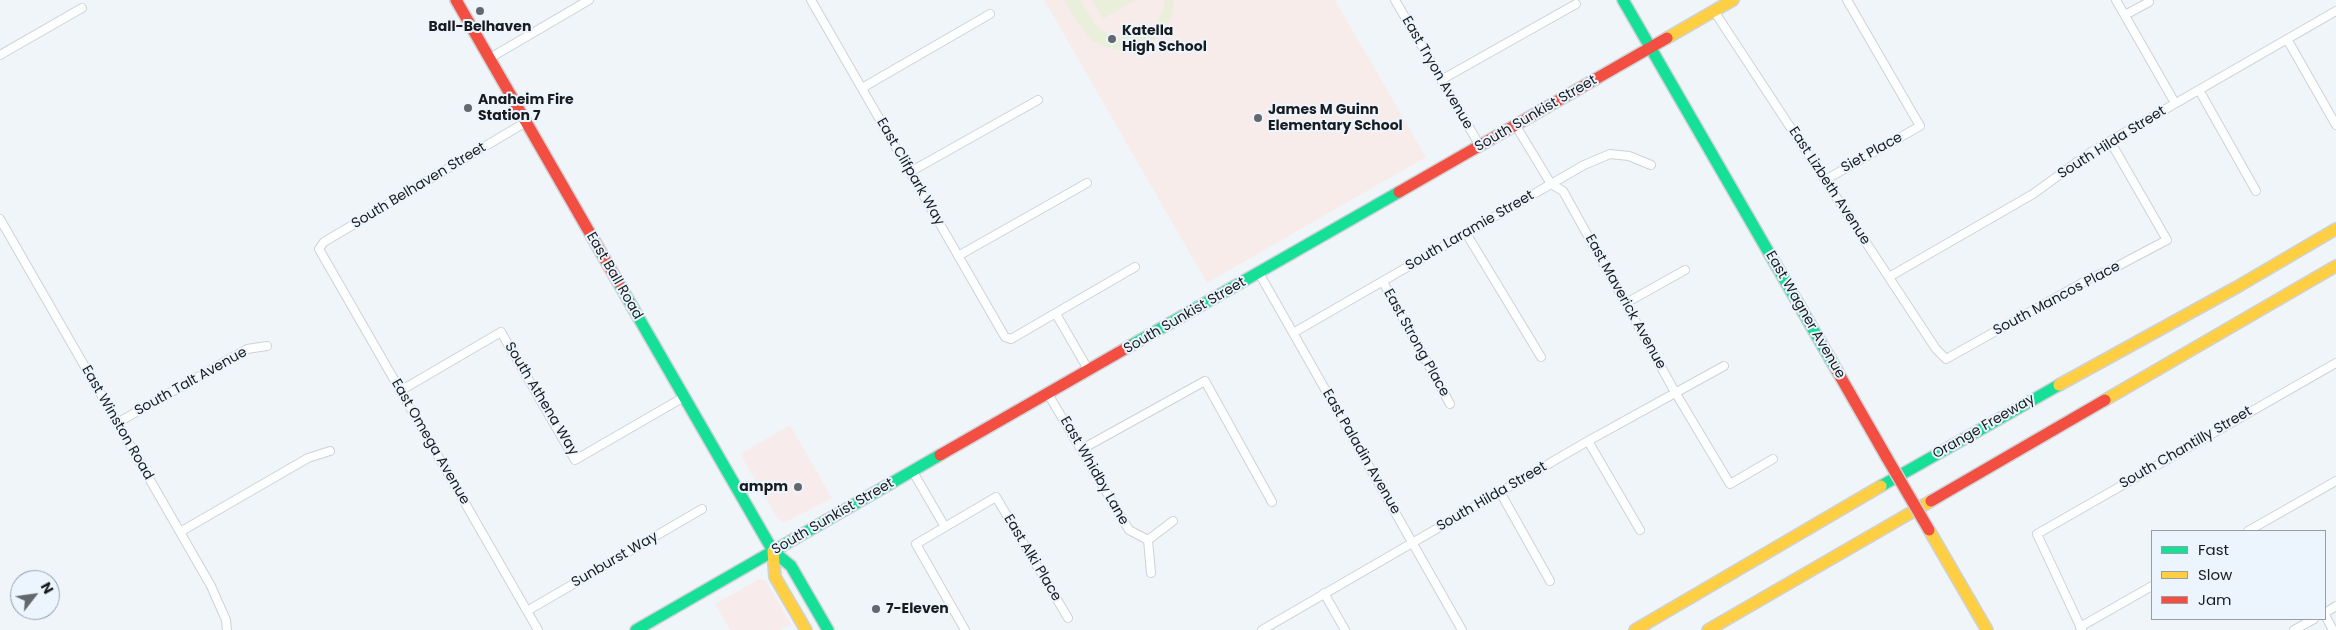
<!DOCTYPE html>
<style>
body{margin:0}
#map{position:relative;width:2336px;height:630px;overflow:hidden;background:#f0f5fa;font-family:Poppins,sans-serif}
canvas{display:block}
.legend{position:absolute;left:2151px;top:530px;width:175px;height:90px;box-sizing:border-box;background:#ecf5fe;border:1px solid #989ea5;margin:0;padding:6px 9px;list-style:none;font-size:15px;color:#191c1f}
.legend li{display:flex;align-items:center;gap:10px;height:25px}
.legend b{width:25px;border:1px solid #989ea5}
.north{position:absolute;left:10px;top:570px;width:50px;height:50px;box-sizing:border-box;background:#ecf5fe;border:1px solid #989ea5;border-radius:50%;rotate:60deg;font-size:14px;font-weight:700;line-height:20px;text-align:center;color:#191c1f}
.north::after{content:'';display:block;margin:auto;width:18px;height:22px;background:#64686c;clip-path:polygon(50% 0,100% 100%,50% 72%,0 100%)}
</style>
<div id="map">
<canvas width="2336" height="630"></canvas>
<ul class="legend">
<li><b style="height:6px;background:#16e098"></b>Fast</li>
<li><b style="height:6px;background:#ffcf43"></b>Slow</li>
<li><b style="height:6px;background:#f24e42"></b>Jam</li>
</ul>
<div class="north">N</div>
</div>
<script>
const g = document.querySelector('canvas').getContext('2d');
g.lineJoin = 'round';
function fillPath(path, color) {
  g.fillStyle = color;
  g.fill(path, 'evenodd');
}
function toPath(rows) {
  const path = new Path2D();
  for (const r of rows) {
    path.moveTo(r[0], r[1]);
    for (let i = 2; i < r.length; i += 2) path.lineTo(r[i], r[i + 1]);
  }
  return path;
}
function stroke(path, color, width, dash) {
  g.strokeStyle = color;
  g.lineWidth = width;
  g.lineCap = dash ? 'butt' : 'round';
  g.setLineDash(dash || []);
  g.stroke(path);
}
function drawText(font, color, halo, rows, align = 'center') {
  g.font = font + ' Poppins,sans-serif';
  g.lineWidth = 4;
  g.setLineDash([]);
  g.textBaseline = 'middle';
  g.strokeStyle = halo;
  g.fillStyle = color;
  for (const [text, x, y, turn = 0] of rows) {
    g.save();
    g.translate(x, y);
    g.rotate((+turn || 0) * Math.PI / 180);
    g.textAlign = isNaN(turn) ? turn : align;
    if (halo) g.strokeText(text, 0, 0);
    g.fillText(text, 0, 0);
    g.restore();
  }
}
const commercial = toPath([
 [790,425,832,498,784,523,777,518,740,454],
 [759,579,766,581,791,624,780,630,730,630,715,604]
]);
const education = toPath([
 [1044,0,1335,0,1426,157,1207,283]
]);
const green = toPath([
 [1064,0,1080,0,1098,28,1109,35,1121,38,1135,37,1146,32,1157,22,1163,10,1165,0,1174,0,1174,5,1172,17,1155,39,1148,45,1133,50,1122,51,1107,48,1092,41,1079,25],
 [1092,0,1135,0,1103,19]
]);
const street = toPath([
 [811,0,1005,337,1011,339,1135,267],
 [1395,0,1480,146],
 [2116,0,2175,103],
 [1714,11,1936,349,1946,359,2089,279,2112,269,2167,240,2110,141],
 [2125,15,2149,2],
 [2287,39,2336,125],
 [0,55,82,8],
 [490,58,589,0],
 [1441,80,1576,4],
 [862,88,990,14],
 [2199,90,2256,191],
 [526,122,324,242,319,249,538,630],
 [1516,126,1551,184,1563,191,1675,392,1730,484,1773,459],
 [910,172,1038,100],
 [1825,180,1920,126,1847,0],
 [0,219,211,586,226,620,227,630],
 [1466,233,1541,357],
 [958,256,1087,183],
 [1259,273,1462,630],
 [1889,277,2033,194,2091,152,2336,11],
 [1383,282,1450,404],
 [1626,303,1685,270],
 [1056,314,1089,371],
 [1293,333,1584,165,1610,154,1629,156,1651,165],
 [400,391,501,332,575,460,684,397],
 [1048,394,1129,530,1148,540],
 [117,423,247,349,267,346],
 [1588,441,1640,530],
 [1082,449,1205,381,1272,502],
 [913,472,945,527],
 [1500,492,1550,581],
 [2248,531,2336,481],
 [180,532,308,458,330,451],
 [1151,573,1148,540,1173,521],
 [1324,593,1345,630],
 [527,611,702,509],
 [2325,613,2336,606],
 [2325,615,2333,630],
 [2080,627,2152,586],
 [965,630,916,544,996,497,1068,618],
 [1262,630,1588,441,1724,366],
 [2082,630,2037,534,2336,363],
 [2294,630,2314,619]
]);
const fast = toPath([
 [1623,0,1836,369],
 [618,282,773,551,791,566,828,630],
 [1130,346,1399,192],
 [1881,486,2059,385],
 [636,630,940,455]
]);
const slow = toPath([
 [1667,38,1733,0],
 [2059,385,2237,287,2336,229],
 [2105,400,2336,266],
 [1929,530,1987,630],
 [773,551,775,577,806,630],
 [1635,630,1881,486],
 [1708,630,1931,501]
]);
const jam = toPath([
 [456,0,618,282],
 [1399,192,1667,38],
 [1836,369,1887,458],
 [940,455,1130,346],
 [1931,501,2105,400]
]);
const jamBridge = toPath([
 [1887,458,1929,530]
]);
const markers = [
 [480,11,5,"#64686c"],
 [1112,39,5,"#64686c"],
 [468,108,5,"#64686c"],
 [1258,118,5,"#64686c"],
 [798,487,5,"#64686c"],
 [876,609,5,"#64686c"]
];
const poiNames = [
 ["Ball-Belhaven",480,27,"center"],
 ["Katella",1122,31],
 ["High School",1122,47],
 ["Anaheim Fire",478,100],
 ["Station 7",478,116],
 ["James M Guinn",1268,110],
 ["Elementary School",1268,126],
 ["ampm",788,487,"right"],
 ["7-Eleven",886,609]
];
const streetNames = [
 ["East Tryon Avenue",1437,73,60],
 ["South Sunkist Street",1536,114,-30],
 ["South Hilda Street",2112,143,-32],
 ["Siet Place",1872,153,-29],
 ["East Clifpark Way",910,172,60],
 ["South Belhaven Street",419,186,-31],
 ["East Lizbeth Avenue",1829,186,57],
 ["South Laramie Street",1470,231,-30],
 ["East Ball Road",614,276,60],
 ["South Mancos Place",2057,299,-28],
 ["East Maverick Avenue",1625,302,61],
 ["East Wagner Avenue",1805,315,60],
 ["South Sunkist Street",1185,316,-30],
 ["East Strong Place",1416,343,61],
 ["South Talt Avenue",191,382,-29],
 ["South Athena Way",541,399,59],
 ["East Winston Road",117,423,60],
 ["Orange Freeway",1984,427,-30],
 ["East Omega Avenue",430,442,60],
 ["South Chantilly Street",2186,448,-30],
 ["East Paladin Avenue",1361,452,60],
 ["East Whidby Lane",1094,471,60],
 ["South Hilda Street",1492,497,-30],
 ["South Sunkist Street",833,517,-30],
 ["East Alki Place",1032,558,59],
 ["Sunburst Way",615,560,-30]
];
fillPath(commercial, '#f8ebec');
fillPath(education, '#f7ece9');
fillPath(green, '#eaefdc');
stroke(street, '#ced2d6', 10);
stroke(fast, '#ced2d6', 14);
stroke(slow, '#ced2d6', 14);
stroke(jam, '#ced2d6', 14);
stroke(street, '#fdfefe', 8);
stroke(fast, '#16e098', 11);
stroke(slow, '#ffcf43', 11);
stroke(jam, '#f24e42', 11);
stroke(jamBridge, '#ced2d6', 14, []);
stroke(jamBridge, '#f24e42', 11);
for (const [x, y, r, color] of markers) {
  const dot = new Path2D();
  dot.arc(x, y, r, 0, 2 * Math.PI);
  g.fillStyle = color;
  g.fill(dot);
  stroke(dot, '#ecf5fe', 2);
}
drawText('bold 14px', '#191c1f', '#ecf5fe', poiNames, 'left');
drawText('14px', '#191c1f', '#ecf5fe', streetNames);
</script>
